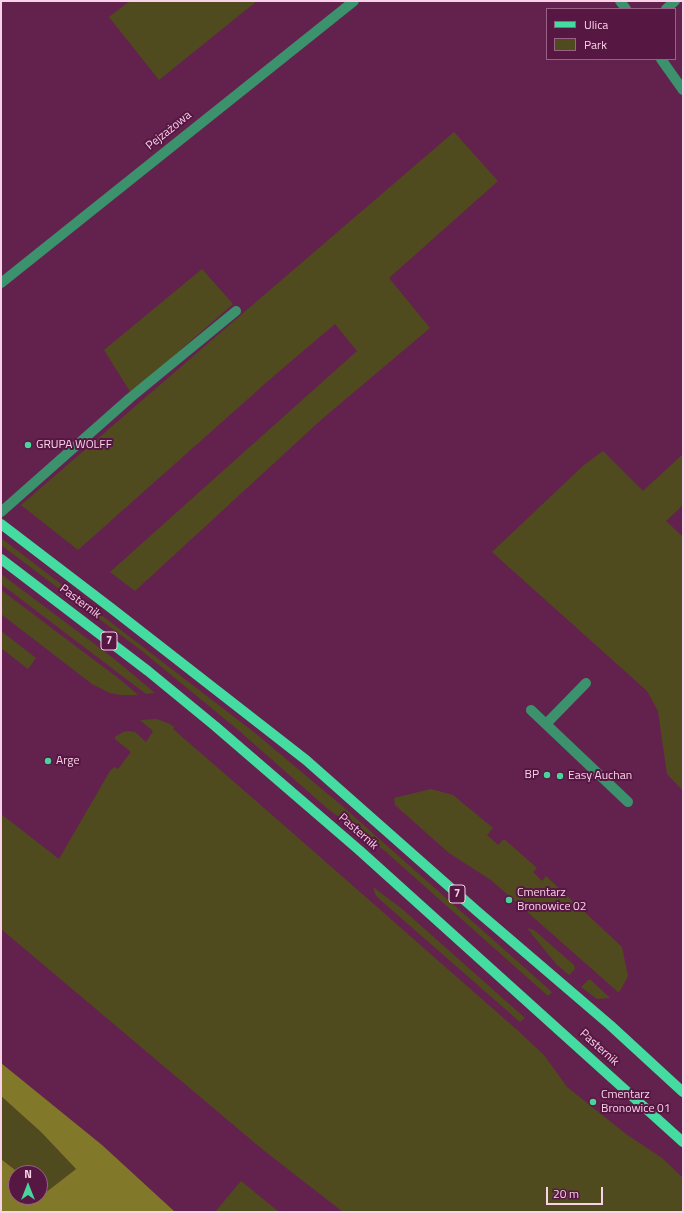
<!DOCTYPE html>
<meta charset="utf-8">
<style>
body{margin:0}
#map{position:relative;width:684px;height:1213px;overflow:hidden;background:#63224e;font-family:"Titillium Web",sans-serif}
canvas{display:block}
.frame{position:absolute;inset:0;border:2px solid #f9d1e8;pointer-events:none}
.legend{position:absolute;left:546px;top:8px;width:130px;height:52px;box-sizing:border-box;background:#571743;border:1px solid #986185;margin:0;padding:5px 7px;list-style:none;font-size:12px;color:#f9d1e8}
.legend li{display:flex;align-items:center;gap:8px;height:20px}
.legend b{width:20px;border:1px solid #986185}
.north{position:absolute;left:8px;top:1165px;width:40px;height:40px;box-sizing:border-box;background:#571743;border:1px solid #986185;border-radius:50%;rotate:0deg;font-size:11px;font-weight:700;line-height:16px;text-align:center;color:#f9d1e8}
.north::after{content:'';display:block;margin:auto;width:14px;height:18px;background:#4ad49c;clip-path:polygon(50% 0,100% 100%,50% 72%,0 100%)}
.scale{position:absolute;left:546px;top:1187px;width:57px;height:18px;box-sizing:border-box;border:2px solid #f9d1e8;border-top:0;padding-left:5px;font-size:12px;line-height:14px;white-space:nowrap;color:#f9d1e8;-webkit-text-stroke:3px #571743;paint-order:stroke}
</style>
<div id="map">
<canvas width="684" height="1213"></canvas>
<div class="frame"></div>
<ul class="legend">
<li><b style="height:5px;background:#44dca0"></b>Ulica</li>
<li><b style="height:11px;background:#504b1e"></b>Park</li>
</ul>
<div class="north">N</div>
<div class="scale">20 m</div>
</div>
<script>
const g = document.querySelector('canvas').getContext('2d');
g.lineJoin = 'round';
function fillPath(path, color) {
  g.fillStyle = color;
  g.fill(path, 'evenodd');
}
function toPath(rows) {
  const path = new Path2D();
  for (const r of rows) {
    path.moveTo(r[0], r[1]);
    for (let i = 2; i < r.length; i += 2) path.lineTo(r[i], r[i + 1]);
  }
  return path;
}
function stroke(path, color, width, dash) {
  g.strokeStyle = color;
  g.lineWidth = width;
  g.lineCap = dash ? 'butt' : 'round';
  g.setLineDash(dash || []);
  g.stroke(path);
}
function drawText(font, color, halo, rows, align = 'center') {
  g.font = font + ' "Titillium Web",sans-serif';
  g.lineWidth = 4;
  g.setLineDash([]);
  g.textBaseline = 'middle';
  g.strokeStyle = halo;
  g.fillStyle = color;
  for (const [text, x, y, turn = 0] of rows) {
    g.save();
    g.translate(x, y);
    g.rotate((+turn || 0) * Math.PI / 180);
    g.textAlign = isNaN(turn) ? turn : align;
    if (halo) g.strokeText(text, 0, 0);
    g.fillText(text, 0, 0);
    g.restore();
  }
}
const green = toPath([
 [130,1,257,1,159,80,109,17],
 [454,132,498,181,389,278,430,328,322,419,135,591,110,572,357,351,335,324,276,374,78,550,21,505,242,314],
 [202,269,233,304,131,393,104,350],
 [603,451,643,491,683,454,683,505,666,521,683,537,683,791,667,774,658,711,647,691,492,552,584,465],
 [1,538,255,733,341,805,552,992,548,996,385,851,328,809,237,729,142,651,1,545],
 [1,574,113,658,155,693,146,694,1,584],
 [1,590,122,681,138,695,120,695,110,693,92,684,1,614],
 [1,631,36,658,28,669,1,648],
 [157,719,170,724,174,727,173,729,279,821,516,1029,544,1055,567,1087,626,1134,662,1158,683,1178,683,1212,343,1212,262,1149,1,929,1,814,59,859,110,771,114,767,118,769,131,752,115,739,115,737,123,732,129,731,135,732,146,742,153,731,140,720],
 [431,789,453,795,493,828,487,835,498,845,504,839,537,868,533,872,542,881,546,876,622,947,628,976,620,991,618,992,491,880,449,853,395,805,394,798],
 [373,887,401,908,525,1018,520,1022,376,896],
 [527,928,534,930,574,965,575,969,569,975,556,964],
 [588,980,591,980,610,998,597,999,581,987],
 [1,1096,41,1132,76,1169,45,1193,40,1189,40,1173,19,1173,1,1159],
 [241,1181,279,1212,215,1212]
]);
const forest = toPath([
 [1,1063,102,1145,175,1212,1,1212,1,1159,19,1173,16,1173,16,1197,40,1197,40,1189,45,1193,76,1169,41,1132,1,1096]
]);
const minor = toPath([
 [620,1,626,9],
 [666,9,675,1],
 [661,59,683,90],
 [1,283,354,1],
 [1,512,130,398,236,311],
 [531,710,628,802],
 [546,724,586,683]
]);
const major = toPath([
 [1,524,111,608,306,760,478,912,610,1025,683,1092],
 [1,559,148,671,215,726,359,850,683,1142]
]);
const markers = [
 [28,445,4,"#4ad49c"],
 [48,761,4,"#4ad49c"],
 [547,775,4,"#4ad49c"],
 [560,776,4,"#4ad49c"],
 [509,900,4,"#4ad49c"],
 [593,1102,4,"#4ad49c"]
];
const shields = [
 [109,641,16],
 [457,894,16]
];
const shieldNames = [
 ["7",109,641],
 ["7",457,894]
];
const streetNames = [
 ["Pejzażowa",169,131,-39],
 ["Pasternik",80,602,37],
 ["Pasternik",358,832,41],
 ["Pasternik",599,1048,42]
];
const poiNames = [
 ["GRUPA WOLFF",36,445],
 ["Arge",56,761],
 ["BP",539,775,"right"],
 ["Easy Auchan",568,776],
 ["Cmentarz",517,893],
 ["Bronowice 02",517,907],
 ["Cmentarz",601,1095],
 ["Bronowice 01",601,1109]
];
fillPath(green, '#504b1e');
fillPath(forest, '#817829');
stroke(minor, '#3b926d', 10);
stroke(major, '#44dca0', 10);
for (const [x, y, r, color] of markers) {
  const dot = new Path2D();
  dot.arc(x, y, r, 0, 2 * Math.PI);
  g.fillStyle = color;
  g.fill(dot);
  stroke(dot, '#571743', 1.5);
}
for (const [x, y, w] of shields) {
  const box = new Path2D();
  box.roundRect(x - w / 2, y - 9, w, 18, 3);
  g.fillStyle = '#571743';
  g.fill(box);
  stroke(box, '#f9d1e8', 1);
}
drawText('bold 11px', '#f9d1e8', null, shieldNames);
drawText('12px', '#f9d1e8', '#571743', streetNames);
drawText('12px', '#f9d1e8', '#571743', poiNames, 'left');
</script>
